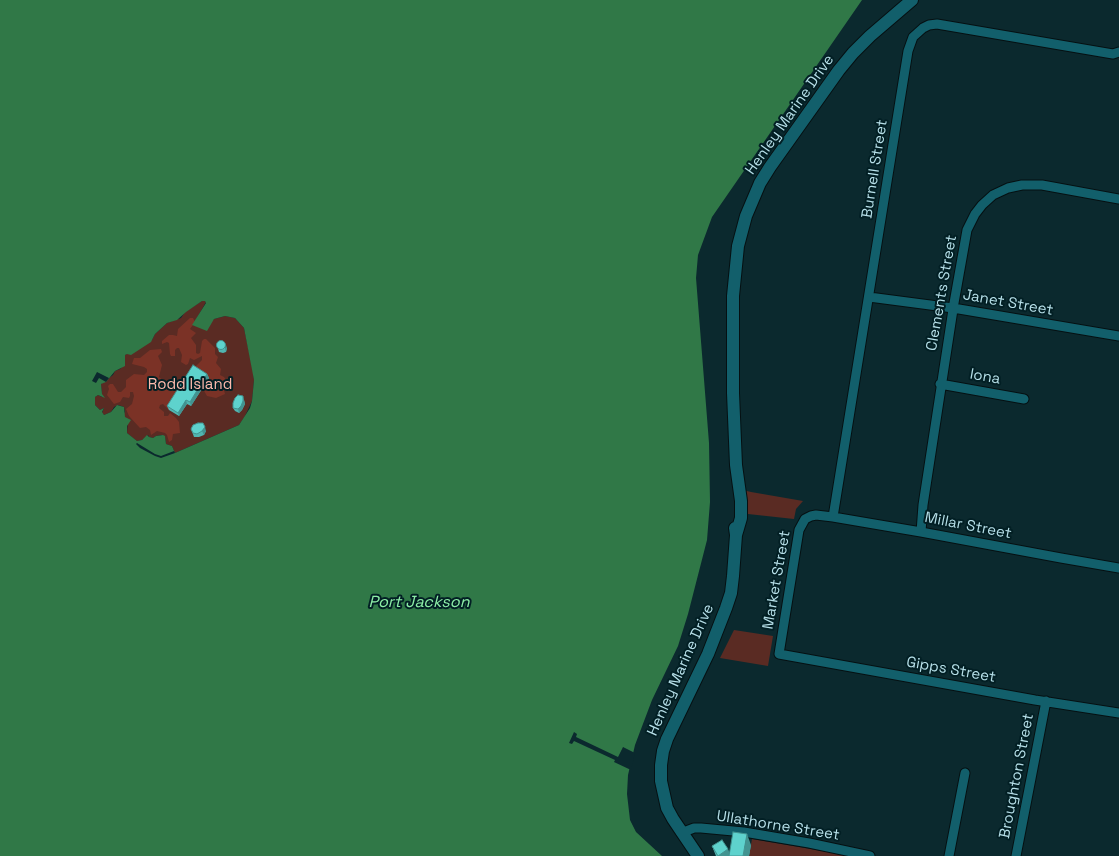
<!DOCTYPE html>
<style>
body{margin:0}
canvas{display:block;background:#0b292e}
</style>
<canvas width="1119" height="856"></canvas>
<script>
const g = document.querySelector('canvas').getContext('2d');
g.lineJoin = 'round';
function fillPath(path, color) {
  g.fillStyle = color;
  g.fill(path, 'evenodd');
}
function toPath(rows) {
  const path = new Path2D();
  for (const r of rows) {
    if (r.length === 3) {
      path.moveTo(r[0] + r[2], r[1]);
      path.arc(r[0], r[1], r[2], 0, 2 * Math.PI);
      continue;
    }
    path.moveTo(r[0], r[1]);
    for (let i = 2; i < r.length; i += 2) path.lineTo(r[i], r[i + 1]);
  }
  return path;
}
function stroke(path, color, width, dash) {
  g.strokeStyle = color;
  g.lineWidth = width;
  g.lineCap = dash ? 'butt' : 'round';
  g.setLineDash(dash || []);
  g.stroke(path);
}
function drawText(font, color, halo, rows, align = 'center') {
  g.font = font + ' "Space Grotesk",sans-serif';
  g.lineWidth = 4;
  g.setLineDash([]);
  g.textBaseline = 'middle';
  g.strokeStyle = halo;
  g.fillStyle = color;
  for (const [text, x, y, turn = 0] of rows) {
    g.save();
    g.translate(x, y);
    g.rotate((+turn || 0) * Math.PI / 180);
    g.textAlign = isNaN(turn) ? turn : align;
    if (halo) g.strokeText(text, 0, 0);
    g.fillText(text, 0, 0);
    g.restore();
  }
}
const green = toPath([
 [202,301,205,301,206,302,193,325,203,328,214,319,225,316,235,318,244,328,253,371,254,380,252,401,245,416,239,425,175,453,172,446,166,444,165,437,162,435,156,436,153,438,149,437,148,435,142,440,137,441,133,438,127,433,128,420,125,418,123,414,125,412,124,407,118,405,114,407,111,412,104,415,102,413,104,408,100,410,95,405,95,397,98,395,102,397,101,384,113,375,115,371,120,369,125,364,125,355,152,340,155,334,167,323,181,318,185,312],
 [743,490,751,492,803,501,796,509,794,519,748,514,744,497],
 [734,630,773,636,768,666,720,658],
 [752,839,852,856,749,856]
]);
const forest = toPath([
 [190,318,193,318,195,322,190,329,196,333,191,338,196,345,196,353,198,354,200,353,202,341,204,339,206,339,215,348,215,354,218,357,216,363,221,369,220,375,224,377,226,380,227,385,224,390,225,394,216,398,207,396,203,389,209,378,194,369,196,366,202,360,202,356,194,360,190,358,188,364,186,365,181,362,182,355,179,348,177,348,175,350,175,356,171,356,170,354,169,343,167,342,162,344,162,341,169,335,173,335,177,336,178,329],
 [161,349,162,352,158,356,162,365,159,377,164,381,166,387,168,388,177,385,182,389,169,410,163,404,160,405,159,408,164,412,164,416,168,416,170,413,176,418,179,422,180,433,173,434,172,440,169,442,167,435,165,433,157,431,151,435,150,430,146,427,140,428,129,416,126,409,132,404,134,396,133,392,130,392,130,396,129,398,123,397,120,402,114,404,107,395,109,389,108,386,110,384,113,384,118,392,121,392,126,387,126,380,134,374,144,375,147,372,147,369,144,367,132,364,134,358,140,358,150,350]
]);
const water = toPath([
 [0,0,862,0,712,217,698,255,696,278,709,443,710,502,707,540,688,614,678,646,652,700,635,745,628,775,627,794,630,820,636,832,662,856,0,856],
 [202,301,205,301,206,303,192,325,207,331,214,319,225,316,235,318,244,328,254,380,252,401,250,408,239,425,175,453,172,446,166,444,165,436,163,435,156,436,153,438,149,437,147,435,142,440,137,441,127,433,127,426,131,420,125,417,124,407,117,405,111,412,104,415,102,412,104,408,100,410,95,405,95,397,98,395,105,398,102,394,101,384,106,382,115,371,125,366,125,355,127,354,131,355,151,342,155,334,167,323,177,320,186,312]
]);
const pier = toPath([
 [97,372,109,378,106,382,99,378,96,383,92,381],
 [137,443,155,454,161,456,174,451,175,453,161,458,155,456,140,448,136,444],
 [574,732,577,734,576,737,618,757,623,747,635,753,631,770,614,762,615,760,574,741,572,744,569,743]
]);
const street = toPath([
 [869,297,953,308,1119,336],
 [940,384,1024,399],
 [833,517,908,51,913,37,923,28,929,25,937,24,1107,53,1113,54,1119,52],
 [921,532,923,505,954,303,967,230,975,214,982,205,993,195,1008,188,1022,185,1042,185,1119,199],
 [1119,568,1061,558,921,532,833,517,816,515,811,516,805,519,799,530,779,654,1035,700,1119,713],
 [681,833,694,828,701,828,744,832,809,843,870,856],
 [949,856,965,773],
 [1016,856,1046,701]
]);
const secondary = toPath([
 [736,535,741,518,741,501,736,465,733,393,733,296,738,246,746,216,760,183,770,167,839,70,853,53,870,36,912,0],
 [698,856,673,819,667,808,661,781,661,765,663,751,667,739,708,654,726,608,731,593,733,576,736,535,735,528]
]);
const wall = toPath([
 [217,345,227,348,226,352,223,353,219,352],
 [207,374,209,378,191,406,187,404,179,416,169,410,167,406],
 [244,400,245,404,242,410,239,413,235,411,233,408],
 [191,429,206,431,204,435,199,437,194,437],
 [751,845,749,856,716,856,712,846,728,849,729,853]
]);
const shadedWall = toPath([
 [226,345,227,348,226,352,225,348],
 [207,374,209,378,191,406,190,402],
 [243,396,245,404,242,410,239,413,238,409],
 [186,400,187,404,179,416,178,413],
 [205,427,206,431,204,435,202,431],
 [747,834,751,845,749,856,743,856],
 [728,849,730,856,718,856]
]);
const building = toPath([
 [221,345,4.5],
 [193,365,207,374,190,402,186,400,178,413,167,406,193,365],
 [238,395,243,396,243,401,241,406,238,409,233,408,233,403,235,398,238,395],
 [198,423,203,423,205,427,202,431,197,434,193,433,191,429,193,425,198,423],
 [733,832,747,834,743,856,729,856,733,832],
 [722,840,728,849,718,856,712,846,722,840]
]);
const streetNames = [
 ["Henley Marine Drive",790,115,-55],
 ["Burnell Street",875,169,-81],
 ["Clements Street",942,293,-80],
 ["Janet Street",1008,303,10],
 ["Iona",985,377,10],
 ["Millar Street",968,526,11],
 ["Market Street",777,580,-80],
 ["Henley Marine Drive",681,670,-66],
 ["Gipps Street",951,670,10],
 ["Broughton Street",1017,776,-79],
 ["Ullathorne Street",778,826,9]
];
const parkNames = [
 ["Rodd Island",190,385]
];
const waterNames = [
 ["Port Jackson",419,603]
];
fillPath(green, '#5a2b23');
fillPath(forest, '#7b3226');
fillPath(water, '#307847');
fillPath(pier, '#0b292e');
stroke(street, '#051012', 11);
stroke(secondary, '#051012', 14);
stroke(street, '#125f6b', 9);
stroke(secondary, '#125f6b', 12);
fillPath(wall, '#51b5b0');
fillPath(shadedWall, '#429390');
fillPath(building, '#5ed2cd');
stroke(building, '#429390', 1);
drawText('15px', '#b6dfe8', '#021f24', streetNames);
drawText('15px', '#febaad', '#021f24', parkNames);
drawText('italic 16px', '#8deea7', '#021f24', waterNames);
</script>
